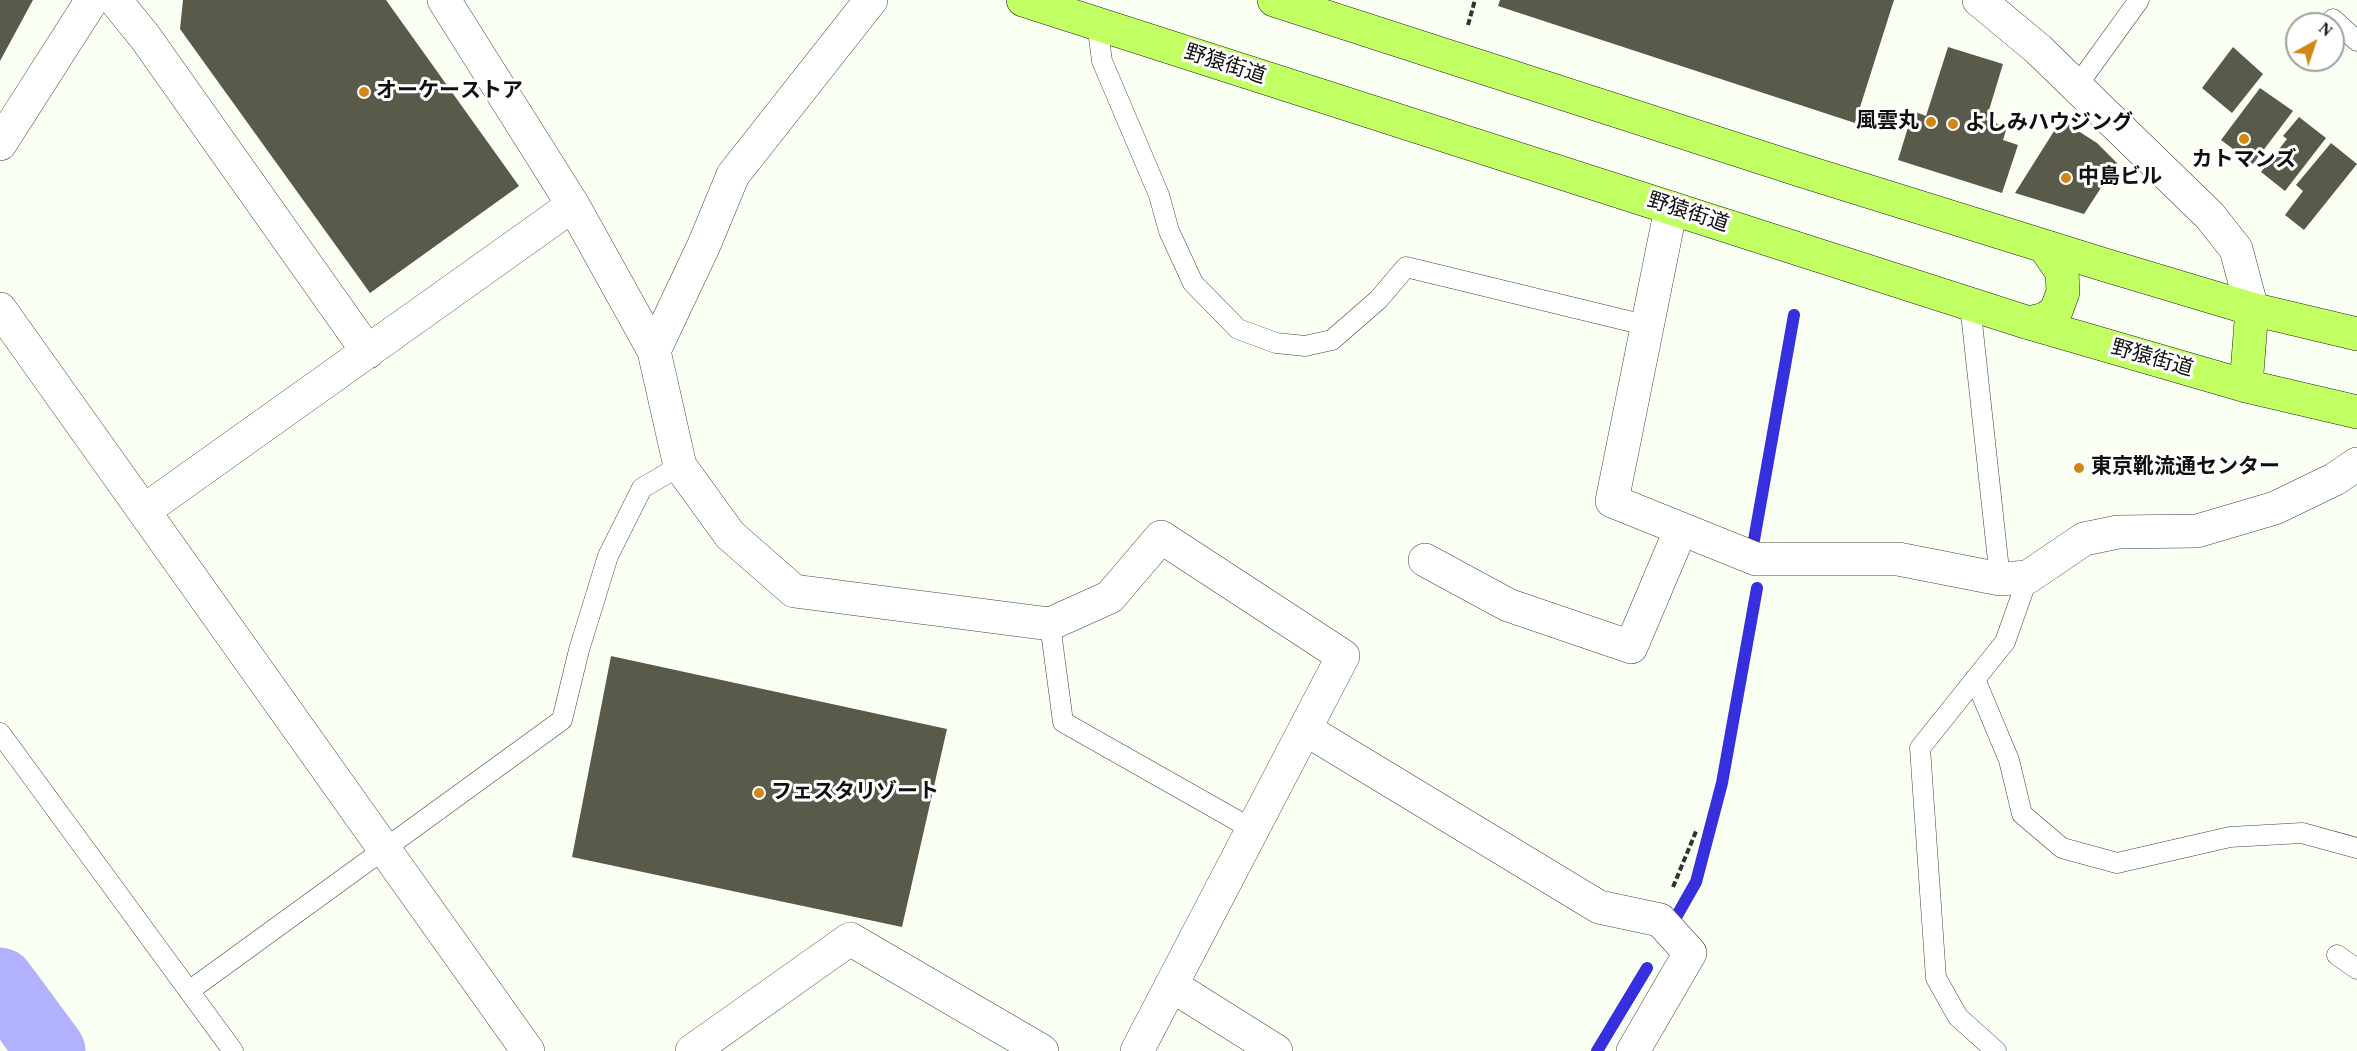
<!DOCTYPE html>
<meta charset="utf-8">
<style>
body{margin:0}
#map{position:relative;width:2357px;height:1051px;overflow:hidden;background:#fafff3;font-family:"Times New Roman",serif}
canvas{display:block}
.north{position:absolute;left:2285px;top:12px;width:60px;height:60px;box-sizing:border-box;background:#fff;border:2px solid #9f9f9f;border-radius:50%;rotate:40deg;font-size:16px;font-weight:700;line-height:24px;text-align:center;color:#101010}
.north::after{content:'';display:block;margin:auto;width:21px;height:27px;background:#d18616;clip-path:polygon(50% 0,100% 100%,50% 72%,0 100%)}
</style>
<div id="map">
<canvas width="2357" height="1051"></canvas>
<div class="north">N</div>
</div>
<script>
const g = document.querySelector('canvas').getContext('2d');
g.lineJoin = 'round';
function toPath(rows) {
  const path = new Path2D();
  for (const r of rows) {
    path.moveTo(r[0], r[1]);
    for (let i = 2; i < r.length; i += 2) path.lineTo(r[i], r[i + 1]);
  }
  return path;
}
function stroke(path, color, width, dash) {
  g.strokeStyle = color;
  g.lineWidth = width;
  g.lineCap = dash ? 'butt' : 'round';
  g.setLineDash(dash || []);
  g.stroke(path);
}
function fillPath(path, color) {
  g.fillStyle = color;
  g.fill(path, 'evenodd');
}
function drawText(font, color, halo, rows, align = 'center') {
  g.font = font + ' "Times New Roman","Noto Sans JP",serif';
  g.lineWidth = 6;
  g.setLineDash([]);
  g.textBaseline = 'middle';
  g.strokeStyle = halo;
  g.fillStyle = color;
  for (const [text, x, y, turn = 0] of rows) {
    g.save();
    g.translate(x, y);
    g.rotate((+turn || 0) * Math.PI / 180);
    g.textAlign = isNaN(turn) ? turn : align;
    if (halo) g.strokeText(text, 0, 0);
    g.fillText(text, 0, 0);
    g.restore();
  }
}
const stream = toPath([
 [1754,540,1794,315],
 [1675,919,1696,882,1722,783,1757,588],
 [1597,1051,1647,968]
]);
const river = toPath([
 [0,982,51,1051]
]);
const building = toPath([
 [0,0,33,0,0,61],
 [183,0,386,0,519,186,370,293,180,29],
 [1500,0,1894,0,1855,123,1498,6],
 [1948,47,2003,64,1986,120,2007,127,2003,140,2018,145,2002,193,1898,160,1913,111,1926,116],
 [2233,47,2263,74,2232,113,2202,88],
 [2260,88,2293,111,2253,164,2221,140],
 [2299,117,2326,138,2285,191,2261,172,2287,139,2283,136],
 [2061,120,2097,143,2117,163,2084,214,2015,193],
 [2331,143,2357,164,2304,230,2285,215,2303,191,2296,185],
 [611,656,947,729,902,927,572,857]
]);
const path = toPath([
 [1468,25,1475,0],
 [1673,887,1697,829]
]);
const service = toPath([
 [2333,19,2357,41],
 [1097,23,1102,61,1159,195,1169,231,1193,283,1238,329,1276,343,1305,346,1332,340,1379,299,1406,267,1649,326],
 [2077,86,2139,0],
 [1970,304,2000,579],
 [1050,624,1063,722,1252,829],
 [1975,679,2009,760,2022,814,2062,848,2117,863,2230,837,2302,833,2357,848],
 [0,733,233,1051],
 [2337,955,2357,969],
 [189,991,562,720,579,650,608,556,642,488,680,466],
 [1996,1051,1958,1017,1936,978,1920,748,2005,642,2028,577]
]);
const minor = toPath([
 [115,0,145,37,368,352],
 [444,0,573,205,654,351],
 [871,0,733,175,704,245,654,351,680,466,730,535,794,591,1050,624,1110,597,1161,537,1343,656,1137,1051],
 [1671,208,1612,501,1756,559,1898,559,2000,579,2028,577,2084,539,2118,532,2197,531,2275,508,2335,479,2357,464],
 [145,510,573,205],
 [1425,560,1508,605,1631,647,1681,529],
 [1305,729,1599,907,1660,920,1690,953,1633,1051],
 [1171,985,1276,1051],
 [692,1051,850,939,1042,1051]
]);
const tertiary = toPath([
 [1979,0,2038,49,2210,216,2236,249,2252,309],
 [0,144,92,0],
 [0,309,528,1051]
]);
const primary = toPath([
 [1023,0,2029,323,2246,386,2357,412],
 [1274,0,1803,171,2105,265,2252,309,2357,334],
 [2029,323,2045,319,2056,311,2063,292,2062,272,2044,246],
 [2246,386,2252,309]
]);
const markers = [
 [364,92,6,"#d18616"],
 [1931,122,6,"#d18616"],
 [1953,124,6,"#d18616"],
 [2244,139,6,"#d18616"],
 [2066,178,6,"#d18616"],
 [2079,468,6,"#d18616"],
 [759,793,6,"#d18616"]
];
const streetNames = [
 ["野猿街道",1225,65,18],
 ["野猿街道",1688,213,18],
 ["野猿街道",2152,359,16]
];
const poiNames = [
 ["オーケーストア",376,92],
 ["風雲丸",1919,122,"right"],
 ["よしみハウジング",1965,124],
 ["カトマンズ",2244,161,"center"],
 ["中島ビル",2078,178],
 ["東京靴流通センター",2091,468],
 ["フェスタリゾート",771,793]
];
stroke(stream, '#362fdd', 12);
stroke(river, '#b2b1fd', 69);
fillPath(building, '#5a5a4b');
stroke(service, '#434343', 21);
stroke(minor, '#434343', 34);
stroke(tertiary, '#434343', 34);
stroke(primary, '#212121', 34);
stroke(path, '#323232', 4, [6, 3]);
stroke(service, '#fff', 20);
stroke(minor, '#fff', 33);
stroke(tertiary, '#fff', 33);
stroke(primary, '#c1ff63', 33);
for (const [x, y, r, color] of markers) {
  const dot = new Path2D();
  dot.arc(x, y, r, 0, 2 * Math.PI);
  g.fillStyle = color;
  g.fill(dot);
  stroke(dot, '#fff', 2);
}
drawText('21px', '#101010', '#fff', streetNames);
drawText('bold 21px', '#101010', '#fff', poiNames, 'left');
</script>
